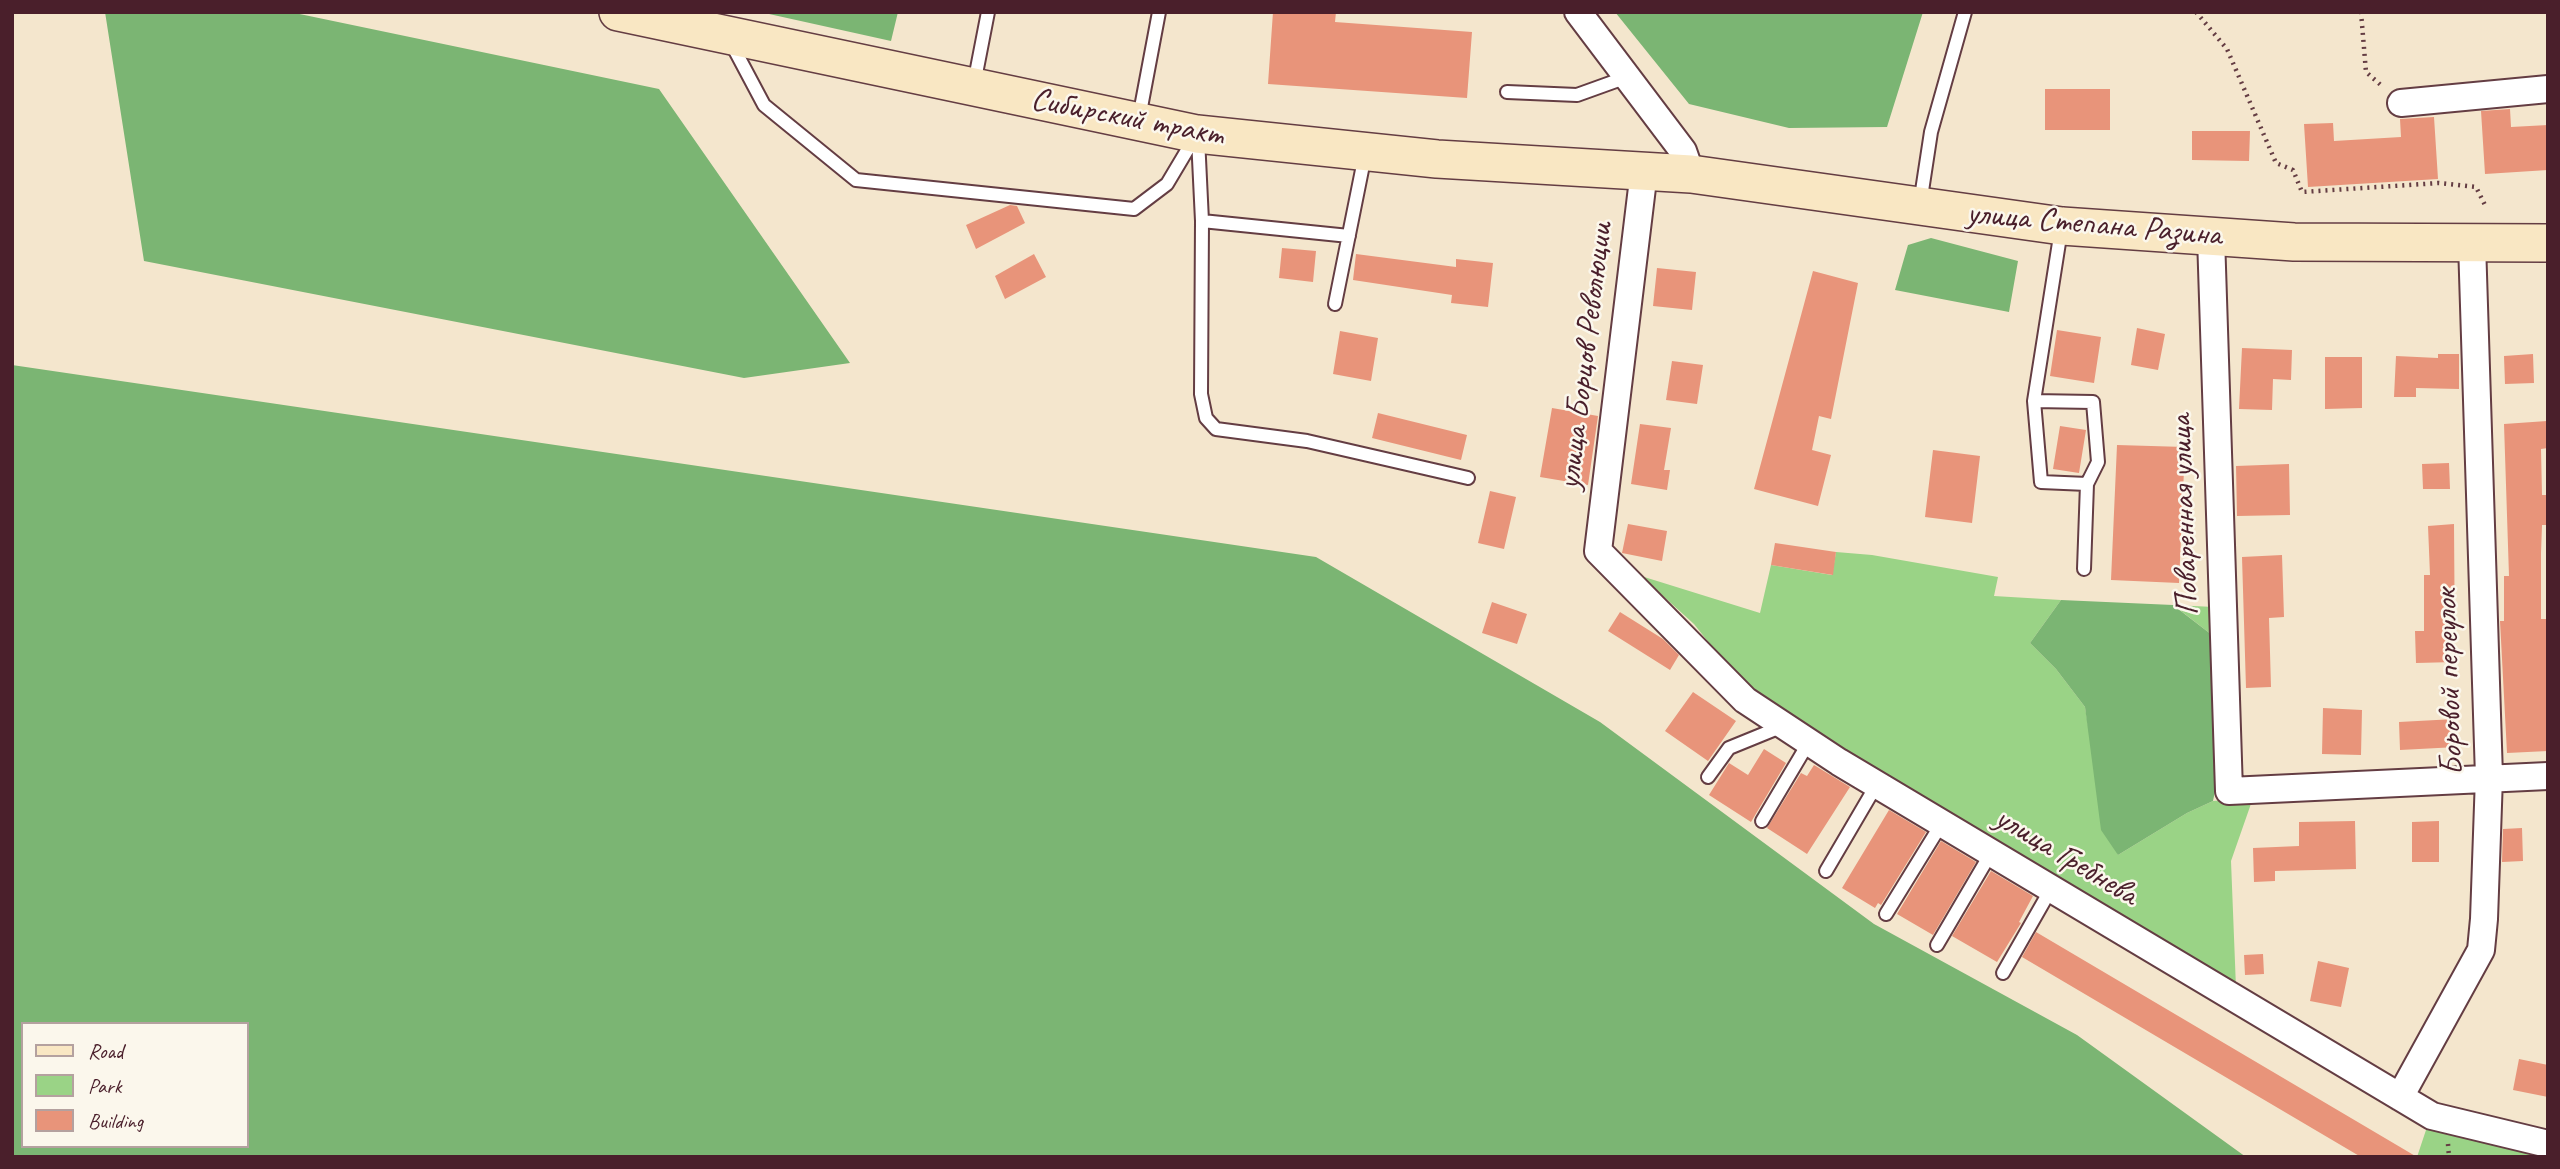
<!DOCTYPE html>
<meta charset="utf-8">
<style>
body{margin:0}
#map{position:relative;width:2560px;height:1169px;overflow:hidden;background:#f4e6cd;font-family:Caveat,sans-serif}
canvas{display:block}
.frame{position:absolute;inset:0;border:14px solid #4a1f2b;pointer-events:none}
.legend{position:absolute;left:21px;top:1022px;width:228px;height:126px;box-sizing:border-box;background:#fbf7ec;border:2px solid #b4a19f;margin:0;padding:9px 12px;list-style:none;font-size:21px;color:#4a1f2b}
.legend li{display:flex;align-items:center;gap:14px;height:35px}
.legend b{width:35px;border:2px solid #b4a19f}
</style>
<div id="map">
<canvas width="2560" height="1169"></canvas>
<div class="frame"></div>
<ul class="legend">
<li><b style="height:9px;background:#f9e7c3"></b>Road</li>
<li><b style="height:19px;background:#9ad386"></b>Park</li>
<li><b style="height:19px;background:#e8947a"></b>Building</li>
</ul>
</div>
<script>
const g = document.querySelector('canvas').getContext('2d');
g.lineJoin = 'round';
function fillPath(path, color) {
  g.fillStyle = color;
  g.fill(path, 'evenodd');
}
function toPath(rows) {
  const path = new Path2D();
  for (const r of rows) {
    path.moveTo(r[0], r[1]);
    for (let i = 2; i < r.length; i += 2) path.lineTo(r[i], r[i + 1]);
  }
  return path;
}
function stroke(path, color, width, dash) {
  g.strokeStyle = color;
  g.lineWidth = width;
  g.lineCap = dash ? 'butt' : 'round';
  g.setLineDash(dash || []);
  g.stroke(path);
}
function drawText(font, color, halo, rows, align = 'center') {
  g.font = font + ' Caveat,sans-serif';
  g.lineWidth = 5;
  g.setLineDash([]);
  g.textBaseline = 'middle';
  g.strokeStyle = halo;
  g.fillStyle = color;
  for (const [text, x, y, turn = 0] of rows) {
    g.save();
    g.translate(x, y);
    g.rotate((+turn || 0) * Math.PI / 180);
    g.textAlign = isNaN(turn) ? turn : align;
    if (halo) g.strokeText(text, 0, 0);
    g.fillText(text, 0, 0);
    g.restore();
  }
}
const green = toPath([
 [1836,552,1872,555,1998,577,1994,596,2061,600,2030,643,2056,669,2085,707,2095,768,2118,855,2187,813,2213,801,2253,798,2231,861,2236,988,1752,697,1694,624,1641,576,1760,613,1771,565,1832,575],
 [2173,605,2214,607,2212,635,2185,614],
 [2428,1124,2548,1154,2548,1157,2417,1157]
]);
const forest = toPath([
 [105,12,290,12,659,89,850,363,744,378,144,261],
 [760,12,898,12,891,41],
 [1615,12,1923,12,1887,127,1789,128,1689,104],
 [1931,238,2018,261,2009,312,1895,290,1908,245],
 [12,365,1316,557,1600,722,1874,924,2077,1035,2246,1157,12,1157],
 [23,1024,247,1024,247,1146,23,1146],
 [2061,600,2173,605,2212,635,2218,777,2213,801,2187,813,2118,855,2101,830,2085,707,2056,669,2030,643]
]);
const building = toPath([
 [1273,12,1336,12,1335,22,1472,32,1467,98,1268,84],
 [2045,89,2110,89,2110,130,2045,130],
 [2510,109,2511,127,2548,125,2548,170,2485,174,2481,111],
 [2434,117,2438,179,2308,187,2304,124,2333,123,2334,141,2401,137,2400,119],
 [2192,131,2250,131,2249,161,2192,160],
 [1010,205,1017,206,1025,223,976,249,966,225],
 [1282,248,1316,251,1313,282,1279,278],
 [1034,254,1046,277,1005,299,995,276],
 [1356,254,1456,267,1456,259,1493,263,1488,307,1451,303,1452,295,1353,280],
 [1657,268,1696,272,1692,310,1653,306],
 [1813,271,1858,283,1831,419,1819,416,1812,450,1831,455,1818,506,1754,489],
 [2137,328,2165,334,2158,370,2131,365],
 [2057,330,2101,337,2094,383,2050,376],
 [1340,331,1378,338,1371,381,1333,374],
 [2242,348,2292,350,2291,380,2273,379,2272,410,2239,409],
 [2438,354,2459,354,2459,389,2416,388,2416,397,2394,397,2396,356,2438,358],
 [2533,354,2534,383,2505,384,2504,356],
 [2325,357,2362,357,2362,408,2325,409],
 [1672,361,1703,365,1697,404,1666,400],
 [1552,408,1598,416,1588,485,1540,477],
 [1378,413,1467,435,1461,460,1372,438],
 [2547,421,2548,448,2541,449,2542,495,2548,495,2548,525,2542,525,2541,553,2541,619,2548,619,2548,751,2507,753,2500,621,2504,621,2504,576,2509,576,2504,424],
 [1640,424,1671,428,1664,470,1670,470,1667,490,1631,484],
 [2060,426,2086,430,2079,473,2053,469],
 [2117,445,2185,447,2179,583,2111,580],
 [1933,450,1980,456,1972,523,1925,517],
 [2449,463,2450,489,2423,489,2422,464],
 [2289,464,2290,515,2237,516,2236,466],
 [1490,491,1516,497,1504,549,1478,543],
 [1628,524,1667,531,1662,561,1622,553],
 [2454,524,2455,662,2416,663,2415,631,2424,631,2424,575,2430,575,2428,526],
 [1775,543,1836,552,1833,575,1771,565],
 [2282,555,2284,617,2269,618,2271,687,2246,688,2242,557],
 [1492,602,1527,614,1517,644,1482,633],
 [1620,612,1663,639,1679,655,1670,670,1608,631],
 [1693,692,1736,721,1708,761,1665,731],
 [2323,708,2362,710,2361,755,2322,754],
 [2455,719,2457,747,2400,750,2399,722],
 [1764,749,1786,763,1751,822,1709,795,1729,763,1748,775],
 [1814,765,1850,787,1807,854,1767,828,1801,773,1807,776],
 [1889,810,1926,832,1881,905,1878,903,1875,908,1842,888],
 [2355,821,2356,869,2275,871,2275,881,2254,882,2253,848,2299,846,2299,822],
 [2439,821,2439,862,2412,862,2412,822],
 [2522,828,2523,861,2502,862,2503,829],
 [1941,841,1976,862,1933,935,1897,914],
 [1991,871,2033,896,2019,922,2021,923,1997,962,1952,936],
 [2036,932,2417,1157,2361,1157,2022,957],
 [2263,954,2264,974,2245,975,2244,955],
 [2318,961,2349,968,2341,1007,2310,1001],
 [2519,1059,2548,1065,2548,1097,2513,1090]
]);
const path = toPath([
 [2196,12,2227,49,2276,163,2293,170,2302,192,2439,183,2476,187,2485,205],
 [2361,12,2366,72,2383,87],
 [2448,1144,2449,1157]
]);
const lane = toPath([
 [730,41,764,105,856,180,1134,209,1167,184,1195,137],
 [974,84,988,12],
 [1507,92,1577,95,1627,77],
 [1139,118,1159,12],
 [1198,138,1202,221,1201,394,1206,418,1216,429,1307,441,1468,478],
 [1920,204,1931,132,1965,12],
 [1202,221,1349,236],
 [2061,230,2034,401,2041,482,2087,484,2084,569],
 [1335,304,1365,155],
 [2034,401,2093,402,2098,462,2087,484],
 [1708,777,1729,748,1783,726],
 [1762,821,1809,742],
 [1826,871,1877,784],
 [1886,914,1942,823],
 [1937,945,1991,853],
 [2003,973,2051,889]
]);
const street = toPath([
 [1578,12,1683,151,1691,174],
 [2401,103,2548,89],
 [1644,171,1598,551,1745,700,1839,762,2432,1116,2548,1144],
 [2211,237,2229,791,2548,776],
 [2400,1097,2481,950,2484,919,2489,777,2472,243]
]);
const secondary = toPath([
 [618,12,1197,134,1437,159,1691,174,2062,226,2294,242,2548,243]
]);
const streetNames = [
 ["Сибирский тракт",1127,118,11],
 ["улица Степана Разина",2094,225,5],
 ["улица Борцов Революции",1586,356,-83],
 ["Поваренная улица",2185,515,-92],
 ["Боровой переулок",2450,682,-92],
 ["улица Гребнева",2066,857,31]
];
fillPath(green, '#9ad386');
fillPath(forest, '#7bb573');
fillPath(building, '#e8947a');
stroke(lane, '#643d43', 16);
stroke(street, '#643d43', 30);
stroke(secondary, '#643d43', 40);
stroke(path, '#643d43', 4.5, [2, 5]);
stroke(lane, '#fff', 12);
stroke(street, '#fff', 26);
stroke(secondary, '#f9e7c3', 37);
drawText('33px', '#4a1f2b', '#fbf7ec', streetNames);
</script>
